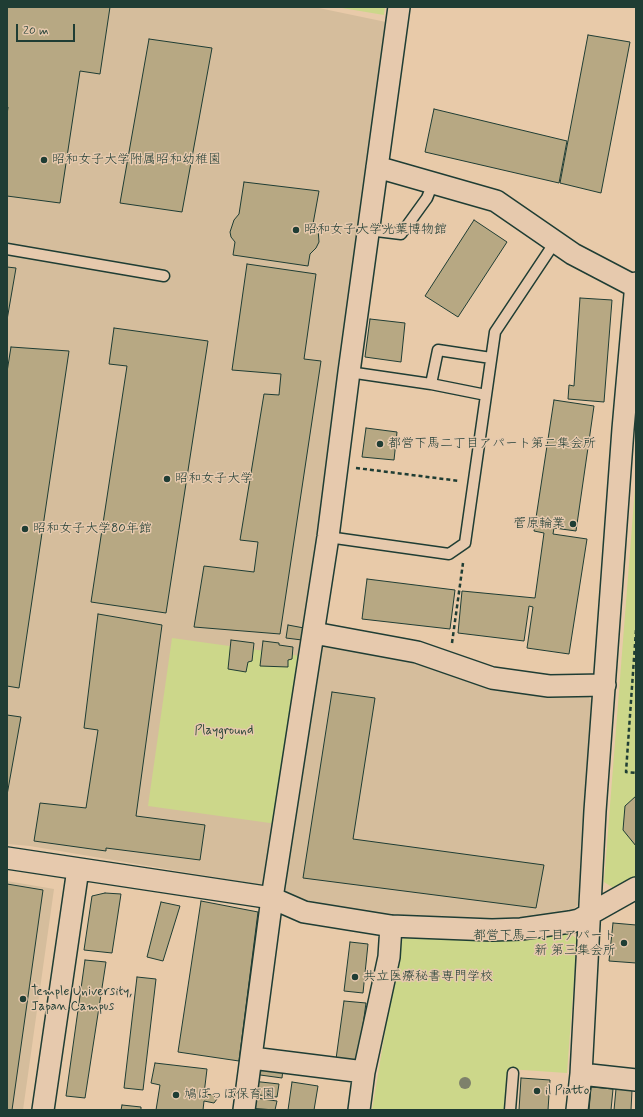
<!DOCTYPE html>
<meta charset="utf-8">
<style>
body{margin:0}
#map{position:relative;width:643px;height:1117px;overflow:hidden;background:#e8caa9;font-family:Mynerve,sans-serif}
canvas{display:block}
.frame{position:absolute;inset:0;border:8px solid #1f3d34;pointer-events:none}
.scale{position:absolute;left:16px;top:24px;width:59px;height:18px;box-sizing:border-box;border:2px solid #1f3d34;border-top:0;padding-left:5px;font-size:12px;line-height:14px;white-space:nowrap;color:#1f3d34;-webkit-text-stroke:3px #e6c9ad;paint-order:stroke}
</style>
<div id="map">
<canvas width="643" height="1117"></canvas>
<div class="frame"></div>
<div class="scale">20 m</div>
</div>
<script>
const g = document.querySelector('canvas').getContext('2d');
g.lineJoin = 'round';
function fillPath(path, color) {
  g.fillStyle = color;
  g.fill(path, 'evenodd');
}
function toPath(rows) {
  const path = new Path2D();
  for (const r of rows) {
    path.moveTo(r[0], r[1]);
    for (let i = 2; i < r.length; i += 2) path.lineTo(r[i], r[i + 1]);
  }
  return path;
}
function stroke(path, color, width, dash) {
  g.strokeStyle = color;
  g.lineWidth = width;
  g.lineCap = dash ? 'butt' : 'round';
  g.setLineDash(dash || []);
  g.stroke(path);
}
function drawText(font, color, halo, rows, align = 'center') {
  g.font = font + ' Mynerve,"Klee One",sans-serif';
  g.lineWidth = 3;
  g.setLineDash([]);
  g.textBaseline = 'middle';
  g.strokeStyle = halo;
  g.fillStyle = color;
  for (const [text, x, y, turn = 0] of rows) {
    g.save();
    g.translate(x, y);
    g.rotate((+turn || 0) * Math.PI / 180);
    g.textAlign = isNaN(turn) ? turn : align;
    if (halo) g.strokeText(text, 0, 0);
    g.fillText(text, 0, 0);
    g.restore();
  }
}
const built = toPath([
 [7,7,314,7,386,22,371,159,269,880,261,885,30,846,7,844],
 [323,645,586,694,593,702,579,904,569,913,505,922,404,919,293,902,280,886,318,650],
 [7,881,54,889,23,1110,7,1110]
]);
const green = toPath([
 [336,7,385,7,384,15],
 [636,475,636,878,615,889,604,882],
 [172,638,301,656,277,824,148,806],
 [569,932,577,939,567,1073,508,1069,504,1110,372,1110,400,942,407,935]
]);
const building = toPath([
 [7,7,110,7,100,74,80,71,60,203,7,196,7,115,8,107,7,107,7,7],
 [588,35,630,42,601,193,560,183,588,35],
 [149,39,212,48,182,212,120,203,149,39],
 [434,109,567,141,559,183,425,152,434,109],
 [244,182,319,191,313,224,318,229,319,242,316,248,310,254,308,266,233,255,235,242,231,237,230,232,234,220,239,214,244,182],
 [474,220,507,242,458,317,425,296,474,220],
 [247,264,316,274,304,359,321,361,280,634,194,627,204,566,254,572,258,542,240,540,264,394,279,395,281,374,232,370,247,264],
 [7,267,16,268,7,320,7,267],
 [580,298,612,300,604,402,568,399,569,385,574,386,580,298],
 [370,319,405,323,401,362,365,357,370,319],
 [114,328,208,341,166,613,91,602,127,366,109,364,114,328],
 [11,347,69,351,19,688,7,686,7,372,11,347],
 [554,400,594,406,576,531,554,528,553,534,587,539,569,654,527,648,533,607,529,606,524,641,458,633,462,591,535,598,544,533,534,531,554,400],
 [366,428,397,432,394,460,362,457,366,428],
 [367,579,455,590,450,629,362,619,367,579],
 [98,614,162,625,136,816,205,825,200,860,106,848,106,851,34,841,40,803,86,808,98,730,84,728,98,614],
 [288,625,304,628,302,640,286,638,288,625],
 [231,640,254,643,252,661,248,662,246,672,228,669,231,640],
 [263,641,279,643,279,645,293,647,292,659,288,660,288,667,260,666,263,641],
 [332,692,375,698,353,839,544,865,536,908,303,878,332,692],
 [7,715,21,717,7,795,7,715],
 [636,796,636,846,623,830,625,806,636,796],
 [7,884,43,890,12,1110,7,1110,7,884],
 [105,893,121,894,112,953,84,950,92,896,105,893],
 [201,901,258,912,239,1061,178,1052,201,901],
 [161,902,180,906,163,961,147,957,161,902],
 [613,923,636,925,636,963,609,961,613,923],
 [350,942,368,944,363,993,344,991,350,942],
 [85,960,106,962,85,1098,66,1096,85,960],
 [137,977,156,979,143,1090,124,1088,137,977],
 [344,1001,366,1003,358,1062,336,1059,344,1001],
 [155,1063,207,1069,204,1094,213,1095,217,1099,214,1103,204,1101,203,1110,156,1110,160,1085,151,1083,155,1063],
 [255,1065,283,1069,282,1078,253,1074,255,1065],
 [521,1078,550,1080,548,1110,519,1110,521,1078],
 [252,1081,279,1084,277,1097,250,1094,252,1081],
 [292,1082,318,1086,314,1110,288,1110,292,1082],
 [591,1087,613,1089,611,1110,589,1110,591,1087],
 [616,1089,632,1090,631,1110,614,1110,616,1089],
 [249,1097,277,1101,275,1110,248,1108,249,1097],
 [122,1105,141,1107,141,1110,121,1110,122,1105]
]);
const path = toPath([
 [356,468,460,481],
 [636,630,626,772,636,773],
 [452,643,463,563]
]);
const lane = toPath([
 [368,230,401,234,427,198,433,183],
 [7,249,164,276],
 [349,372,431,384,486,395],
 [431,384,438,350,491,358],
 [328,537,449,554,465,543,495,332,555,242],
 [510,1110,513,1073]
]);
const street = toPath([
 [377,167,496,201,573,254,636,287],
 [314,633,417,652,492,678,549,686,605,685],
 [7,858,272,898,304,912,391,926,492,930,521,929,570,922,579,920,636,888],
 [252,1058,364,1072],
 [581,1074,636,1080],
 [43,1110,78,869],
 [244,1110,272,898,328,537,349,372,399,7],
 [359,1110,364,1072,389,957,391,926],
 [577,1110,581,1074,595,811,623,429,636,283]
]);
const trees = [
 [465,1083]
];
const markers = [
 [44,160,4,"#1f3d34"],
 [296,230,4,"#1f3d34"],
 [380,444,4,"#1f3d34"],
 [167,479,4,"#1f3d34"],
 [573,524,4,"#1f3d34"],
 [25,529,4,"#1f3d34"],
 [624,943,4,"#1f3d34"],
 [355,977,4,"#1f3d34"],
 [23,999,4,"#1f3d34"],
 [537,1091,4,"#1f3d34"],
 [176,1095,4,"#1f3d34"]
];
const poiNames = [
 ["昭和女子大学附属昭和幼稚園",52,160],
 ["昭和女子大学光葉博物館",304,230],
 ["都営下馬二丁目アパート第二集会所",388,444],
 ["昭和女子大学",175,479],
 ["菅原輪業",565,524,"right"],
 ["昭和女子大学80年館",33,529],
 ["都営下馬二丁目アパート",616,936,"right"],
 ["新 第三集会所",616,951,"right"],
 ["共立医療秘書専門学校",363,977],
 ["Temple University,",31,992],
 ["Japan Campus",31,1007],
 ["il Piatto",545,1091],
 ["鳩ぽっぽ保育園",184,1095]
];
const parkNames = [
 ["Playground",224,731]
];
fillPath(built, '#d5bd9c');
fillPath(green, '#ccd78a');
fillPath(building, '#b7a883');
stroke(building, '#1f3d34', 1);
stroke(lane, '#1f3d34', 13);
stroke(street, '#1f3d34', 24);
stroke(path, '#1f3d34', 2.5, [4, 3]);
stroke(lane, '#e6c9ad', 10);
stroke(street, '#e6c9ad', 21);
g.fillStyle = '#7e816b';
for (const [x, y] of trees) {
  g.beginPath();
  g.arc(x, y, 6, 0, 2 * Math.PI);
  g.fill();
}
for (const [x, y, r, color] of markers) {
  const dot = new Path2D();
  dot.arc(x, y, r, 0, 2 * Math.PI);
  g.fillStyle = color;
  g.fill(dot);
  stroke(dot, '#e6c9ad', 1.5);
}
drawText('13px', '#1f3d34', '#e6c9ad', poiNames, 'left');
drawText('13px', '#284538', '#e6c9ad', parkNames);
</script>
